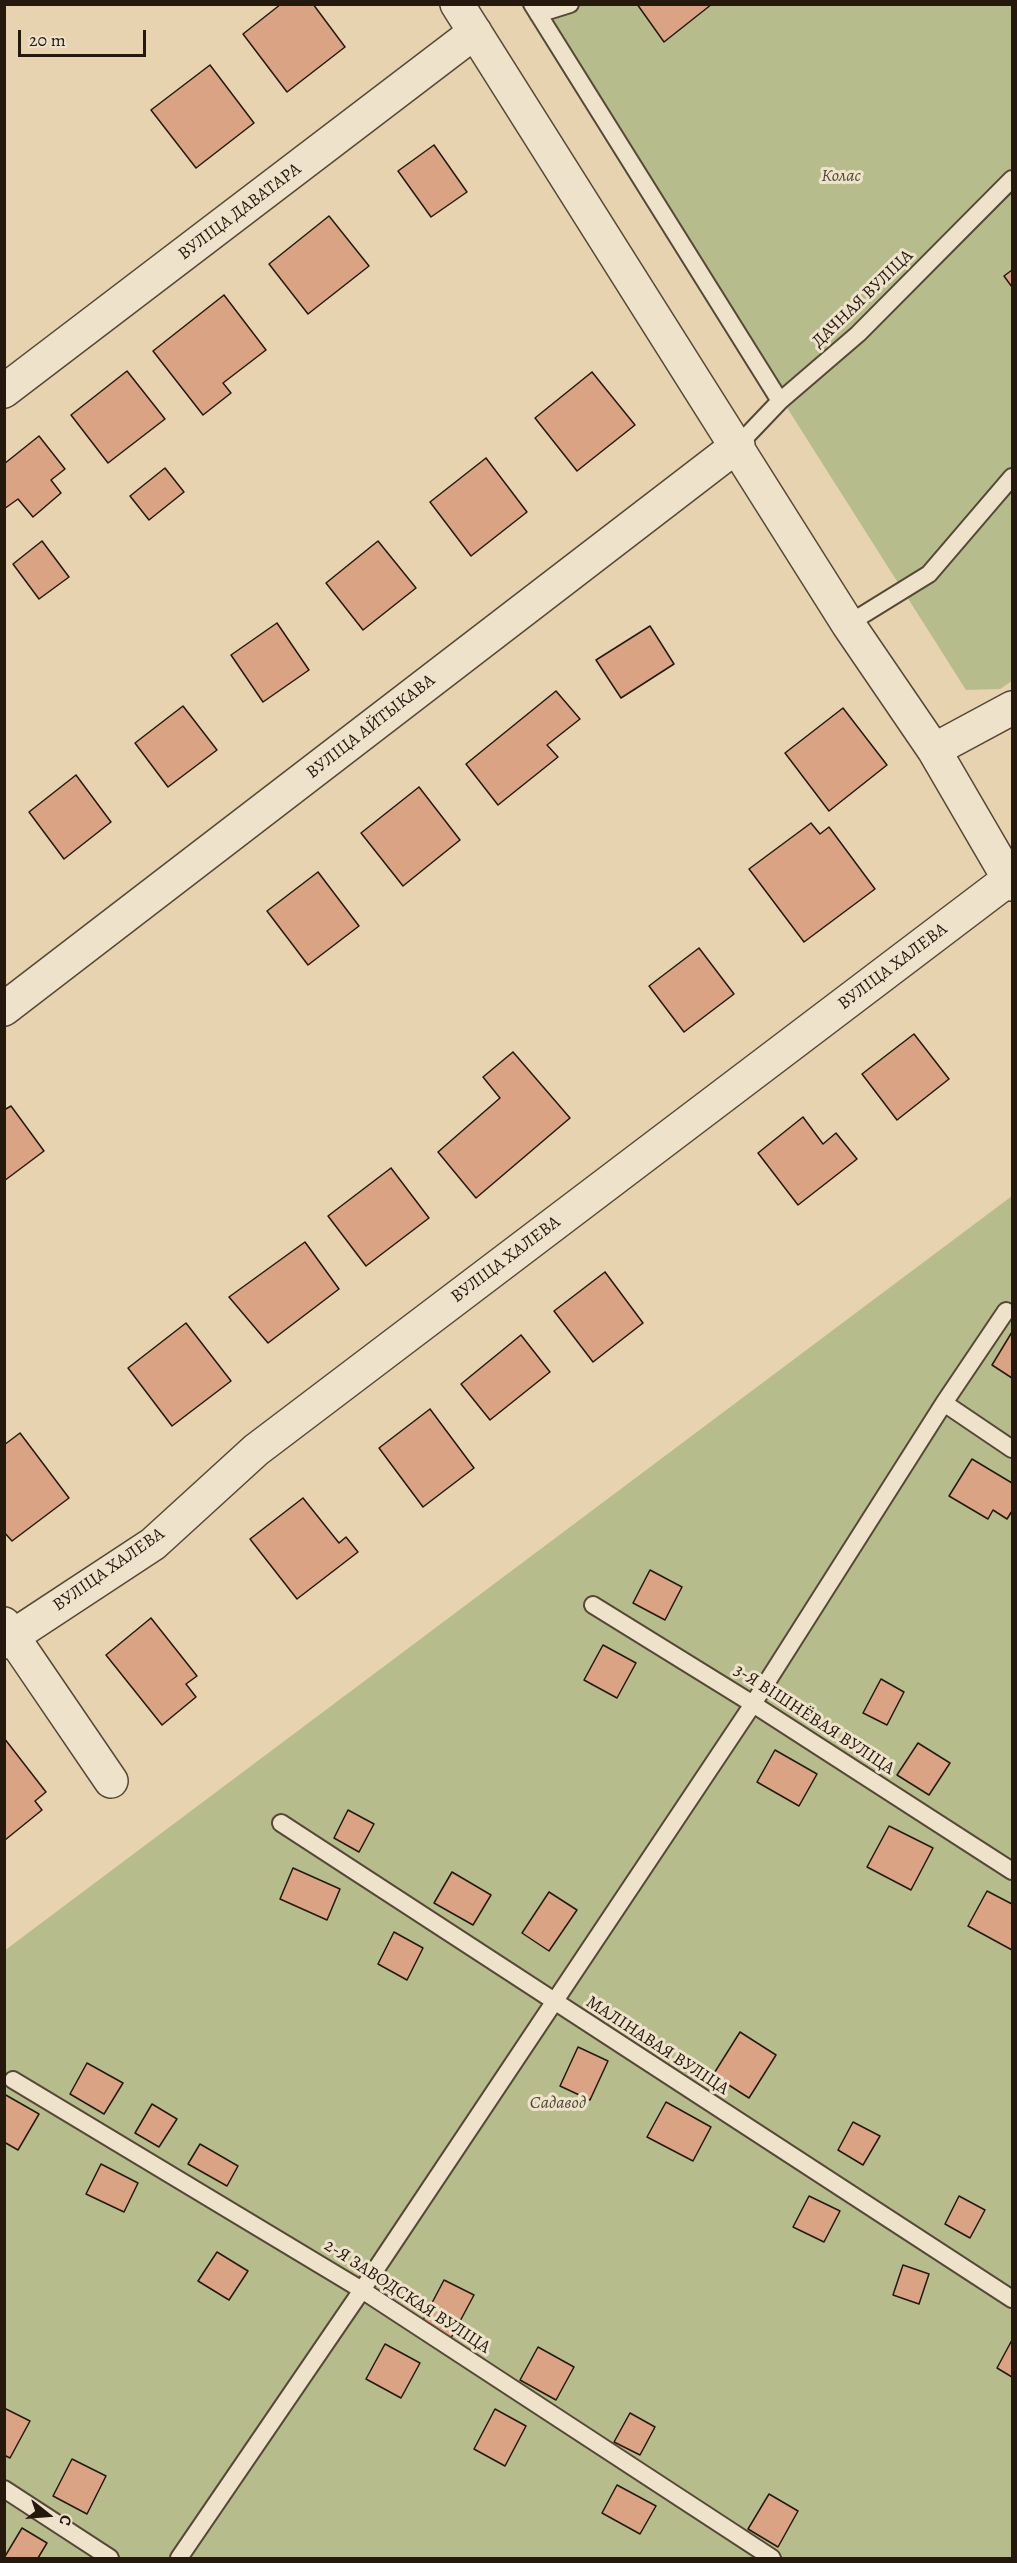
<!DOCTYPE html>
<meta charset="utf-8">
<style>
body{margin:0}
#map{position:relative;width:1017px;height:2563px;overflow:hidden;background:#e7d3af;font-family:Alegreya,serif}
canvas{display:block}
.frame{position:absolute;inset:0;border:6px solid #25190e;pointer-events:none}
.north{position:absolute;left:18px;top:2485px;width:60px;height:60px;-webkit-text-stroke:4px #efe2cb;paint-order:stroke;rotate:107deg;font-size:16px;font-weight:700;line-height:24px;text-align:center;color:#25190e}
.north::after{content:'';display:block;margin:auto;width:21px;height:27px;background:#25190e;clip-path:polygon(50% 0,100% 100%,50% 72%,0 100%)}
.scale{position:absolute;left:18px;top:30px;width:128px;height:27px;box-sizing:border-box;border:3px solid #25190e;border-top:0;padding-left:8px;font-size:18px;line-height:21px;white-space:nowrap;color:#25190e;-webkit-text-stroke:4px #efe2cb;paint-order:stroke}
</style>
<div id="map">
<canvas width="1017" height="2563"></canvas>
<div class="frame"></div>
<div class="north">С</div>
<div class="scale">20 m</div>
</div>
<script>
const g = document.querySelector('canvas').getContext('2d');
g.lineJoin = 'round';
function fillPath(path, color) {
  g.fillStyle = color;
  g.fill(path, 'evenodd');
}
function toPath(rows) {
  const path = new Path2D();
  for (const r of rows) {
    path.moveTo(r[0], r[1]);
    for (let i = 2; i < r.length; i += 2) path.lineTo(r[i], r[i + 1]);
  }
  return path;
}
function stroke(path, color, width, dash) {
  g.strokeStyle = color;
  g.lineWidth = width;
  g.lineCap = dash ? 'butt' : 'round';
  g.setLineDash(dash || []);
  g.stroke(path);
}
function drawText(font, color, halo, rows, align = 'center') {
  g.font = font + ' Alegreya,serif';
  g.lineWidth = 6;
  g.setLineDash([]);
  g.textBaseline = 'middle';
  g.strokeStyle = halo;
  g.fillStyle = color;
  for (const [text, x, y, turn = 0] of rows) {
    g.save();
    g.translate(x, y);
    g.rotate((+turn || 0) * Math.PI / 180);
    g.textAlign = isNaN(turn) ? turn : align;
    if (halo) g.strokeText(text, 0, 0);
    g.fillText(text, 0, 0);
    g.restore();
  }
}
const green = toPath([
 [523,5,1012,5,1012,681,1000,689,966,690,772,384],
 [1012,1196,1012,2558,5,2558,4,1951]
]);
const building = toPath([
 [281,4,313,4,345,47,287,92,243,34,281,4],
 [637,4,712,4,664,42,637,4],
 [210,65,254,123,196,168,151,110,210,65],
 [434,145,467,192,431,217,398,171,434,145],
 [329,216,369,266,308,314,269,264,329,216],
 [1012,270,1012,287,1004,276,1012,270],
 [224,295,266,350,223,383,231,393,203,415,153,351,224,295],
 [127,371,165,419,108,463,71,415,127,371],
 [592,372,635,425,577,471,535,418,592,372],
 [39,436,65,469,51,480,61,493,33,517,18,499,4,509,4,464,39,436],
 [486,458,527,512,471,556,430,502,486,458],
 [165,468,184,492,149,520,130,496,165,468],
 [42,541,69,577,39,599,13,564,42,541],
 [378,541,416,588,363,630,326,583,378,541],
 [277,623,309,670,263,702,231,655,277,623],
 [650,626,674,664,621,698,596,660,650,626],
 [556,691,580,719,547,745,558,757,498,805,466,764,556,691],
 [183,706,217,750,168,787,135,743,183,706],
 [843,708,887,765,829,811,785,753,843,708],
 [76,775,111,822,64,859,29,812,76,775],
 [419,787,460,840,403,886,361,833,419,787],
 [811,823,820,834,829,827,875,889,804,942,749,869,811,823],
 [318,872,359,926,308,965,267,911,318,872],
 [699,948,734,994,684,1032,649,986,699,948],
 [914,1034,949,1079,897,1120,862,1074,914,1034],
 [513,1052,570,1118,476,1198,438,1152,500,1098,483,1077,513,1052],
 [11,1106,44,1151,4,1181,4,1110,11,1106],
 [803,1117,823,1144,836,1133,857,1159,798,1205,758,1153,803,1117],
 [391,1168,429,1218,366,1266,328,1216,391,1168],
 [305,1242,339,1289,268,1343,229,1297,305,1242],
 [605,1272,643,1323,593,1362,554,1311,605,1272],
 [186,1323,231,1381,172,1426,128,1368,186,1323],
 [1012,1332,1012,1378,992,1365,1012,1332],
 [521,1335,550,1372,490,1420,461,1384,521,1335],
 [430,1409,474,1468,423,1507,379,1448,430,1409],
 [20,1433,69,1498,12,1541,4,1532,4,1445,20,1433],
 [972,1459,1012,1483,1012,1511,1007,1519,993,1510,988,1519,949,1496,972,1459],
 [303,1498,339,1543,346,1537,358,1552,297,1599,250,1539,303,1498],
 [650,1570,682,1587,665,1620,633,1603,650,1570],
 [151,1618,197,1676,186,1684,196,1697,162,1725,106,1655,151,1618],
 [603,1645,636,1663,617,1698,584,1680,603,1645],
 [881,1679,904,1692,887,1725,863,1713,881,1679],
 [4,1738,46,1792,35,1801,42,1810,5,1840,4,1738],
 [918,1743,950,1763,929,1795,897,1775,918,1743],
 [775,1750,817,1774,799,1806,757,1782,775,1750],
 [348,1810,374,1824,359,1852,334,1838,348,1810],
 [889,1826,933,1848,911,1890,867,1867,889,1826],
 [293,1868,340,1889,327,1920,280,1899,293,1868],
 [452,1872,491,1895,473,1925,434,1903,452,1872],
 [987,1891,1012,1904,1012,1950,968,1926,987,1891],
 [549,1892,577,1910,549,1951,522,1933,549,1892],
 [394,1932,423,1948,407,1980,378,1964,394,1932],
 [740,2032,776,2055,749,2098,713,2075,740,2032],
 [578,2047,608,2061,590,2100,560,2086,578,2047],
 [87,2063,123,2083,104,2114,70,2094,87,2063],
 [4,2094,39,2114,18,2150,4,2142,4,2094],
 [666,2102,711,2127,693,2161,647,2137,666,2102],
 [152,2104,177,2119,159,2147,135,2133,152,2104],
 [853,2122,880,2136,863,2165,838,2150,853,2122],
 [200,2144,238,2166,227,2186,188,2164,200,2144],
 [101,2164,138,2183,124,2212,86,2194,101,2164],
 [809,2196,840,2211,824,2242,793,2227,809,2196],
 [959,2196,985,2210,970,2238,945,2224,959,2196],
 [217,2252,248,2271,229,2300,198,2281,217,2252],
 [903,2265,929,2274,919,2304,893,2295,903,2265],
 [444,2280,474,2295,451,2338,422,2322,444,2280],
 [1012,2340,1012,2377,997,2368,1012,2340],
 [385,2344,420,2363,401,2398,366,2379,385,2344],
 [538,2347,574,2367,556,2400,520,2380,538,2347],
 [4,2408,30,2421,10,2458,4,2455,4,2408],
 [495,2409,526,2426,505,2466,474,2449,495,2409],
 [630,2413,655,2427,640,2455,614,2442,630,2413],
 [72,2459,106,2476,87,2514,53,2496,72,2459],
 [617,2485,656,2506,640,2534,602,2513,617,2485],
 [769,2494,798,2511,778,2547,748,2529,769,2494],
 [22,2528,47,2543,38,2558,4,2558,22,2528]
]);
const service = toPath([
 [532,4,780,401],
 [538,14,570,4],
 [738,445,780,401,858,334,1012,179],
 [848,624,929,574,1012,477],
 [944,1403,1012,1449],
 [593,1605,753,1704,1012,1871],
 [281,1823,1012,2299],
 [13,2080,362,2290,772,2558],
 [4,2489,110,2558],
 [179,2558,362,2290,753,1704,944,1403,1006,1311]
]);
const minor = toPath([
 [457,4,848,624,934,750,1012,884],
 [4,391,475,32],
 [934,750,1012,708],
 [4,1009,738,445],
 [4,1624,111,1781],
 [4,1642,153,1544,256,1450,1009,879]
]);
const parkNames = [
 ["Колас",841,177],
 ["Садавод",558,2104]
];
const streetNames = [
 ["ВУЛІЦА ДАВАТАРА",240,212,-37],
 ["ДАЧНАЯ ВУЛІЦА",863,299,-44],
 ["ВУЛІЦА АЙТЫКАВА",371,727,-38],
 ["ВУЛІЦА ХАЛЕВА",893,967,-37],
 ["ВУЛІЦА ХАЛЕВА",506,1260,-37],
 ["ВУЛІЦА ХАЛЕВА",109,1570,-35],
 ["3-Я ВІШНЁВАЯ ВУЛІЦА",814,1720,33],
 ["МАЛІНАВАЯ ВУЛІЦА",657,2046,33],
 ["2-Я ЗАВОДСКАЯ ВУЛІЦА",407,2297,33]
];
fillPath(green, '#b6bc8b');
fillPath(building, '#daa384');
stroke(building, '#25190e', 1.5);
stroke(service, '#564836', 20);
stroke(minor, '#564836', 36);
stroke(service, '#efe2cb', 16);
stroke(minor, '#efe2cb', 33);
drawText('italic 18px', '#504a34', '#efe2cb', parkNames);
drawText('18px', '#25190e', '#efe2cb', streetNames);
</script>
